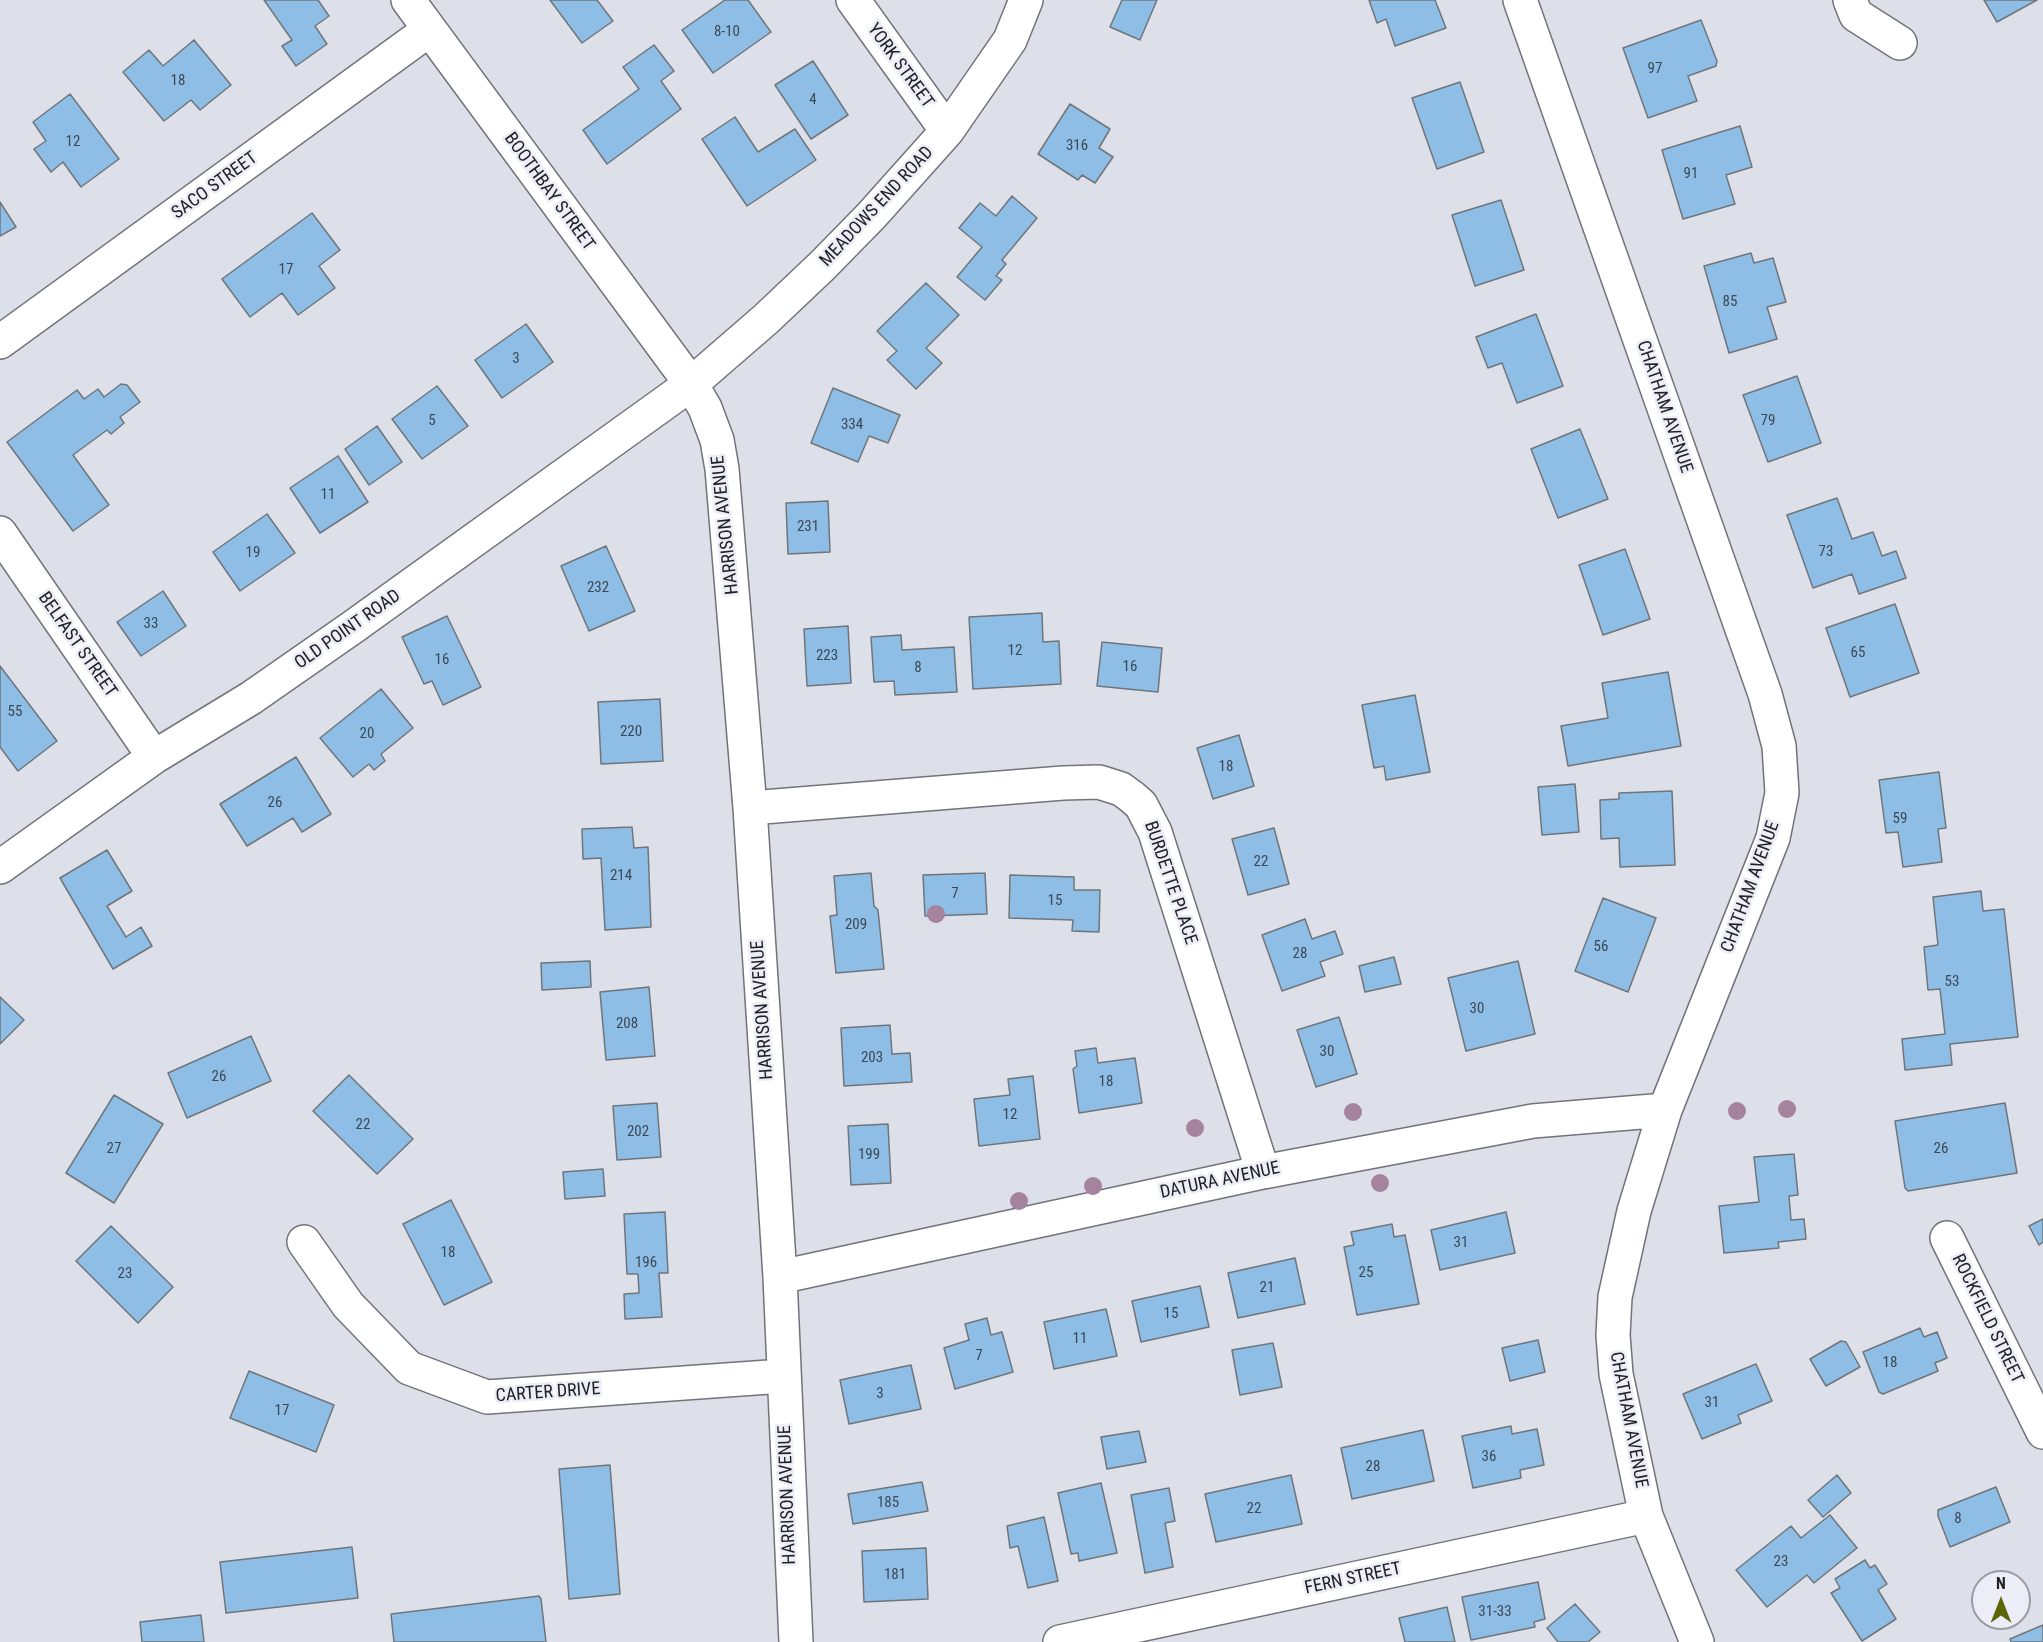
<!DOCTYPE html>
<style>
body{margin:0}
#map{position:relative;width:2043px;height:1642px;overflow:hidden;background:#dee0e9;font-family:"Roboto Condensed",sans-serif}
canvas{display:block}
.north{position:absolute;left:1971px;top:1570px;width:60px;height:60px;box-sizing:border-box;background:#ecedf6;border:2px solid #9b9ca2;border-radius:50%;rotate:0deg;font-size:16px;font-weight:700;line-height:24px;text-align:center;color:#212225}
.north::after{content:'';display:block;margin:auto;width:21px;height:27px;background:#5d6607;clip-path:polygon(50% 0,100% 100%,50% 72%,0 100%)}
</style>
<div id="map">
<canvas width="2043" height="1642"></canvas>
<div class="north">N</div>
</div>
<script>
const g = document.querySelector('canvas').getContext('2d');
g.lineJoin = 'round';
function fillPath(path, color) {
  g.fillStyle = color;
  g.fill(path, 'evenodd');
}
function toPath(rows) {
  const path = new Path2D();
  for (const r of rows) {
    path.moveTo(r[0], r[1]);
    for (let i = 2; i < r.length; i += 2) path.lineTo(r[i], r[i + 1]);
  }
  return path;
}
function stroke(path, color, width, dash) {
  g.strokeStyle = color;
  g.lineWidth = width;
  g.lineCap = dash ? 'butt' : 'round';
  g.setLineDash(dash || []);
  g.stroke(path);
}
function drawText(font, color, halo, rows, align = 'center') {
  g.font = font + ' "Roboto Condensed",sans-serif';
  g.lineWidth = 5;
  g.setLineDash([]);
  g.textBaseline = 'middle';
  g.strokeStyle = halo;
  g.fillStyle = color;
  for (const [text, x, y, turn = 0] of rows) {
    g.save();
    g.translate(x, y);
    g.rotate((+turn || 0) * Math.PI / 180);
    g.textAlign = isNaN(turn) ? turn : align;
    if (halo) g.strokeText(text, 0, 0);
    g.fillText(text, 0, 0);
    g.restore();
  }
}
const building = toPath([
 [264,0,318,0,329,16,315,26,327,44,296,66,282,46,292,40,264,0],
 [550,0,597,0,613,21,582,43,550,0],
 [725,0,748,0,771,32,713,73,682,30,725,0],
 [1122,0,1157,0,1140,40,1110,27,1122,0],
 [1369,0,1435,0,1446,28,1395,46,1386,19,1377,23,1369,0],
 [1984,0,2037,0,1997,22,1984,0],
 [1701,20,1717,61,1716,66,1688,76,1697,101,1648,118,1623,48,1701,20],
 [194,40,231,85,200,110,191,100,164,121,123,72,149,50,163,66,194,40],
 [654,45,674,71,661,81,681,109,607,164,583,130,639,89,623,67,654,45],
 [813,61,848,115,811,139,775,85,813,61],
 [1460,82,1484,152,1437,169,1412,98,1460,82],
 [70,94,119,159,81,187,63,162,51,172,34,149,46,141,33,122,70,94],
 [1070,104,1110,129,1099,148,1113,157,1095,183,1082,175,1078,180,1038,154,1070,104],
 [735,117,758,152,795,129,816,160,747,206,702,139,735,117],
 [1740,126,1752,167,1726,175,1735,204,1683,219,1662,150,1740,126],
 [1012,196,1037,218,1002,260,1006,264,996,276,1002,280,985,300,957,277,982,247,959,228,980,203,996,216,1012,196],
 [1501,200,1524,270,1475,286,1452,215,1501,200],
 [0,202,16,227,0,236,0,202],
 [312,213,340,250,319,266,335,288,298,315,282,293,250,317,222,279,312,213],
 [1751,253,1754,263,1773,258,1786,302,1767,307,1777,339,1729,353,1704,266,1751,253],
 [926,283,959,315,926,348,942,363,916,389,887,360,897,351,877,331,926,283],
 [1536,314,1563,386,1517,403,1502,363,1488,368,1476,337,1536,314],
 [526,324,553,362,502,398,475,360,526,324],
 [1797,376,1821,443,1768,462,1743,395,1797,376],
 [121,384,127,385,140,402,120,417,124,423,111,434,107,430,73,455,109,505,73,531,7,442,77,390,84,399,98,389,104,397,121,384],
 [437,386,468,426,422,459,392,419,437,386],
 [833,388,900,415,888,443,869,436,858,462,811,443,833,388],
 [377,426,402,462,369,485,345,449,377,426],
 [1580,429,1608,499,1558,518,1531,449,1580,429],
 [338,456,368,502,320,533,290,488,338,456],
 [1837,498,1852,539,1873,532,1882,556,1896,551,1906,578,1859,594,1852,574,1813,588,1787,515,1837,498],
 [828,501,830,552,788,554,786,503,828,501],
 [267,514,295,553,240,591,213,552,267,514],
 [606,546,635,611,589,631,561,566,606,546],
 [1625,549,1650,619,1603,635,1579,565,1625,549],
 [163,591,186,626,141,656,117,622,163,591],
 [1895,604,1919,673,1850,697,1826,628,1895,604],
 [1042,613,1043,642,1059,641,1061,684,973,689,969,617,1042,613],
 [447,616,481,687,443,705,432,681,424,684,402,637,447,616],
 [848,626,851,683,807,686,804,629,848,626],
 [901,635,902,650,954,647,957,692,895,695,894,681,874,682,871,637,901,635],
 [1102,642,1162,648,1158,692,1097,686,1102,642],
 [0,666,57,741,18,771,0,747,0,666],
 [1668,672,1681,746,1568,766,1561,726,1608,718,1602,683,1668,672],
 [381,689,413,728,381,754,385,761,374,770,369,764,353,777,320,738,381,689],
 [1415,695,1430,772,1386,780,1384,766,1374,768,1362,705,1415,695],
 [660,699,663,761,601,764,598,702,660,699],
 [1239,735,1254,786,1213,799,1197,748,1239,735],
 [296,757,331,814,302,832,293,818,247,846,220,804,296,757],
 [1939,772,1946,828,1938,829,1942,862,1903,867,1898,832,1886,833,1879,780,1939,772],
 [1575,784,1579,832,1542,835,1538,787,1575,784],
 [1672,791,1675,865,1620,867,1619,838,1601,839,1600,800,1619,799,1619,793,1672,791],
 [632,827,634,848,648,847,651,927,605,930,601,858,583,859,582,829,632,827],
 [1274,828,1289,884,1248,895,1232,839,1274,828],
 [107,850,132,891,107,906,126,937,141,927,152,946,113,969,60,878,107,850],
 [871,873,874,906,878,910,884,969,836,973,830,916,837,915,834,876,871,873],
 [985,873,987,914,925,916,923,875,985,873],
 [1010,875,1074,877,1074,890,1100,890,1099,932,1072,931,1073,920,1009,918,1010,875],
 [1981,891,1983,911,2004,909,2018,1037,1950,1044,1952,1065,1905,1070,1902,1039,1945,1034,1940,989,1928,990,1924,947,1938,945,1933,897,1981,891],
 [1603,898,1656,918,1628,992,1575,971,1603,898],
 [1305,919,1312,939,1335,931,1343,954,1320,962,1325,976,1282,991,1262,935,1305,919],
 [1394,957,1401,984,1365,992,1359,966,1394,957],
 [590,961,591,987,542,990,541,963,590,961],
 [1518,961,1535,1034,1466,1051,1448,978,1518,961],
 [649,987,655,1056,606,1060,600,992,649,987],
 [0,997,24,1020,0,1044,0,997],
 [1339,1017,1357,1074,1316,1087,1297,1030,1339,1017],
 [890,1025,892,1054,910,1053,912,1082,844,1086,841,1028,890,1025],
 [251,1036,271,1081,187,1118,168,1073,251,1036],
 [1096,1048,1098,1063,1135,1058,1142,1103,1079,1113,1073,1069,1077,1066,1075,1051,1096,1048],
 [349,1075,413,1139,377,1174,313,1111,349,1075],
 [1033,1076,1040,1139,979,1146,974,1099,1010,1095,1008,1079,1033,1076],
 [114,1095,163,1124,114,1203,66,1173,114,1095],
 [657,1103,661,1157,617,1160,613,1106,657,1103],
 [2005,1103,2017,1173,1908,1191,1905,1188,1895,1121,2005,1103],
 [888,1124,891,1183,851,1185,848,1126,888,1124],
 [1794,1154,1798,1195,1789,1196,1791,1220,1804,1219,1806,1239,1778,1242,1779,1248,1724,1253,1719,1206,1759,1202,1754,1157,1794,1154],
 [603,1169,605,1196,565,1199,563,1172,603,1169],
 [451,1200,492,1282,444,1305,403,1224,451,1200],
 [665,1212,668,1273,659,1273,662,1317,625,1319,624,1294,639,1293,638,1274,627,1274,624,1214,665,1212],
 [1506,1212,1515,1253,1440,1270,1431,1230,1506,1212],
 [2043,1219,2043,1242,2039,1245,2029,1226,2043,1219],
 [1392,1224,1394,1237,1405,1235,1419,1304,1357,1315,1344,1247,1354,1245,1351,1232,1392,1224],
 [111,1226,173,1287,138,1323,76,1261,111,1226],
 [1295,1258,1305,1304,1238,1318,1228,1273,1295,1258],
 [1200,1286,1209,1327,1141,1342,1132,1301,1200,1286],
 [1106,1309,1117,1356,1054,1369,1044,1322,1106,1309],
 [987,1318,991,1335,1002,1332,1013,1372,955,1389,944,1348,969,1340,965,1324,987,1318],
 [1920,1328,1924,1337,1937,1332,1947,1358,1935,1363,1938,1371,1883,1394,1879,1392,1863,1352,1920,1328],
 [1538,1340,1545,1372,1510,1381,1502,1348,1538,1340],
 [1841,1341,1846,1342,1860,1367,1826,1386,1810,1359,1841,1341],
 [1273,1343,1282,1387,1240,1395,1232,1350,1273,1343],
 [1756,1364,1772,1401,1738,1415,1741,1423,1702,1439,1683,1394,1756,1364],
 [911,1365,921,1409,849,1424,840,1380,911,1365],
 [249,1371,334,1405,316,1452,230,1418,249,1371],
 [1511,1426,1512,1434,1537,1429,1544,1465,1520,1470,1521,1478,1473,1488,1462,1436,1511,1426],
 [1423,1430,1434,1481,1352,1499,1341,1448,1423,1430],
 [1139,1431,1146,1462,1107,1469,1101,1437,1139,1431],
 [610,1465,620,1594,569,1599,559,1469,610,1465],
 [1291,1475,1302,1524,1216,1542,1205,1494,1291,1475],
 [1837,1475,1851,1493,1823,1517,1808,1500,1837,1475],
 [922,1482,928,1511,853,1524,848,1494,922,1482],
 [1101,1483,1117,1553,1079,1561,1078,1553,1071,1554,1058,1493,1101,1483],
 [1996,1487,2010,1522,1950,1547,1938,1516,1938,1510,1996,1487],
 [1169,1488,1175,1521,1165,1523,1173,1567,1145,1573,1131,1495,1169,1488],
 [1830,1515,1857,1548,1814,1583,1807,1575,1767,1607,1736,1570,1791,1526,1801,1538,1830,1515],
 [1044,1517,1058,1581,1028,1588,1018,1546,1010,1548,1007,1526,1044,1517],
 [352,1547,358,1598,226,1613,220,1562,352,1547],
 [926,1548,928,1599,864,1602,862,1551,926,1548],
 [1865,1560,1870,1568,1875,1565,1887,1584,1878,1590,1896,1619,1862,1641,1831,1593,1840,1588,1835,1579,1865,1560],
 [1538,1582,1545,1619,1534,1622,1535,1627,1471,1640,1462,1597,1538,1582],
 [539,1596,541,1599,546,1642,394,1642,391,1614,539,1596],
 [1575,1604,1600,1632,1588,1642,1558,1642,1547,1628,1575,1604],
 [1447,1607,1455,1642,1405,1642,1399,1618,1447,1607],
 [201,1615,204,1642,142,1642,140,1622,201,1615],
 [2043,1625,2043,1642,2011,1642,2010,1639,2043,1625]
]);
const minor = toPath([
 [408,0,691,384,705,408,717,440,722,469,750,808,780,1277,796,1642],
 [853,0,947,131],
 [1520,0,1765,694,1779,746,1782,793,1773,838,1665,1110,1634,1211,1615,1297,1613,1335,1616,1374,1646,1516,1697,1642],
 [1850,0,1856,15,1900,43],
 [0,342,429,30],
 [0,533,154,757],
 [750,808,1063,783,1099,782,1121,789,1132,797,1141,805,1155,832,1263,1172],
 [0,867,154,757,251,698,353,627,691,384,766,319,822,266,871,216,947,131,1010,40,1026,0],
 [1947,1238,2043,1432],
 [304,1242,348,1305,409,1368,487,1397,783,1376],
 [780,1277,1263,1172,1533,1121,1665,1110],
 [1060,1642,1646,1516]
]);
const trees = [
 [936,914],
 [1787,1109],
 [1737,1111],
 [1353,1112],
 [1195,1128],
 [1380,1183],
 [1093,1186],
 [1019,1201]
];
const numberNames = [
 ["8-10",727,32],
 ["97",1655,69],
 ["18",178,81],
 ["4",813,100],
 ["12",73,142],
 ["316",1077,146],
 ["91",1691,174],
 ["17",286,270],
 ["85",1730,302],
 ["3",516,359],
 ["5",432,421],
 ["79",1768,421],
 ["334",852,425],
 ["11",328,495],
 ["231",808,527],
 ["73",1826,552],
 ["19",253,553],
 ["232",598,588],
 ["33",151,624],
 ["12",1015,651],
 ["65",1858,653],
 ["223",827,656],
 ["16",442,660],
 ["16",1130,667],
 ["8",918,668],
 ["55",15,712],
 ["220",631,732],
 ["20",367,734],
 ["18",1226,767],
 ["26",275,803],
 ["59",1900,819],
 ["22",1261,862],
 ["214",621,876],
 ["7",955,894],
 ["15",1055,901],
 ["209",856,925],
 ["56",1601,947],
 ["28",1300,954],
 ["53",1952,982],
 ["30",1477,1009],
 ["208",627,1024],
 ["30",1327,1052],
 ["203",872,1058],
 ["26",219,1077],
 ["18",1106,1082],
 ["12",1010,1115],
 ["22",363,1125],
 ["202",638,1132],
 ["27",114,1149],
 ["26",1941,1149],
 ["199",869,1155],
 ["31",1461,1243],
 ["18",448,1253],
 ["196",646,1263],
 ["25",1366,1273],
 ["23",125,1274],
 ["21",1267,1288],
 ["15",1171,1314],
 ["11",1080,1339],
 ["7",979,1356],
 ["18",1890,1363],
 ["3",880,1394],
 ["31",1712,1403],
 ["17",282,1411],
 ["36",1489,1457],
 ["28",1373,1467],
 ["185",888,1503],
 ["22",1254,1509],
 ["8",1958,1519],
 ["23",1781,1562],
 ["181",895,1575],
 ["31-33",1495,1612]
];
const streetNames = [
 ["YORK STREET",900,66,54],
 ["SACO STREET",215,186,-36],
 ["BOOTHBAY STREET",549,192,54],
 ["MEADOWS END ROAD",877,207,-47],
 ["CHATHAM AVENUE",1664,407,71],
 ["HARRISON AVENUE",726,525,-96],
 ["OLD POINT ROAD",348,630,-35],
 ["BELFAST STREET",77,645,55],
 ["BURDETTE PLACE",1170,883,71],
 ["CHATHAM AVENUE",1751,887,-70],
 ["HARRISON AVENUE",763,1010,-94],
 ["DATURA AVENUE",1220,1181,-12],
 ["ROCKFIELD STREET",1987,1319,64],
 ["CARTER DRIVE",548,1393,-4],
 ["CHATHAM AVENUE",1628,1420,79],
 ["HARRISON AVENUE",788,1495,-92],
 ["FERN STREET",1353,1579,-12]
];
fillPath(building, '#8ebde6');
stroke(building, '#6f767b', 1.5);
stroke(minor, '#72737b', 36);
stroke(minor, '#fff', 33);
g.fillStyle = '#a5829e';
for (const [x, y] of trees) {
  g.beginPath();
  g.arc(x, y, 9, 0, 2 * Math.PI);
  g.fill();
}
drawText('15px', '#3c4955', null, numberNames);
drawText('18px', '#212225', '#ecedf6', streetNames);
</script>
